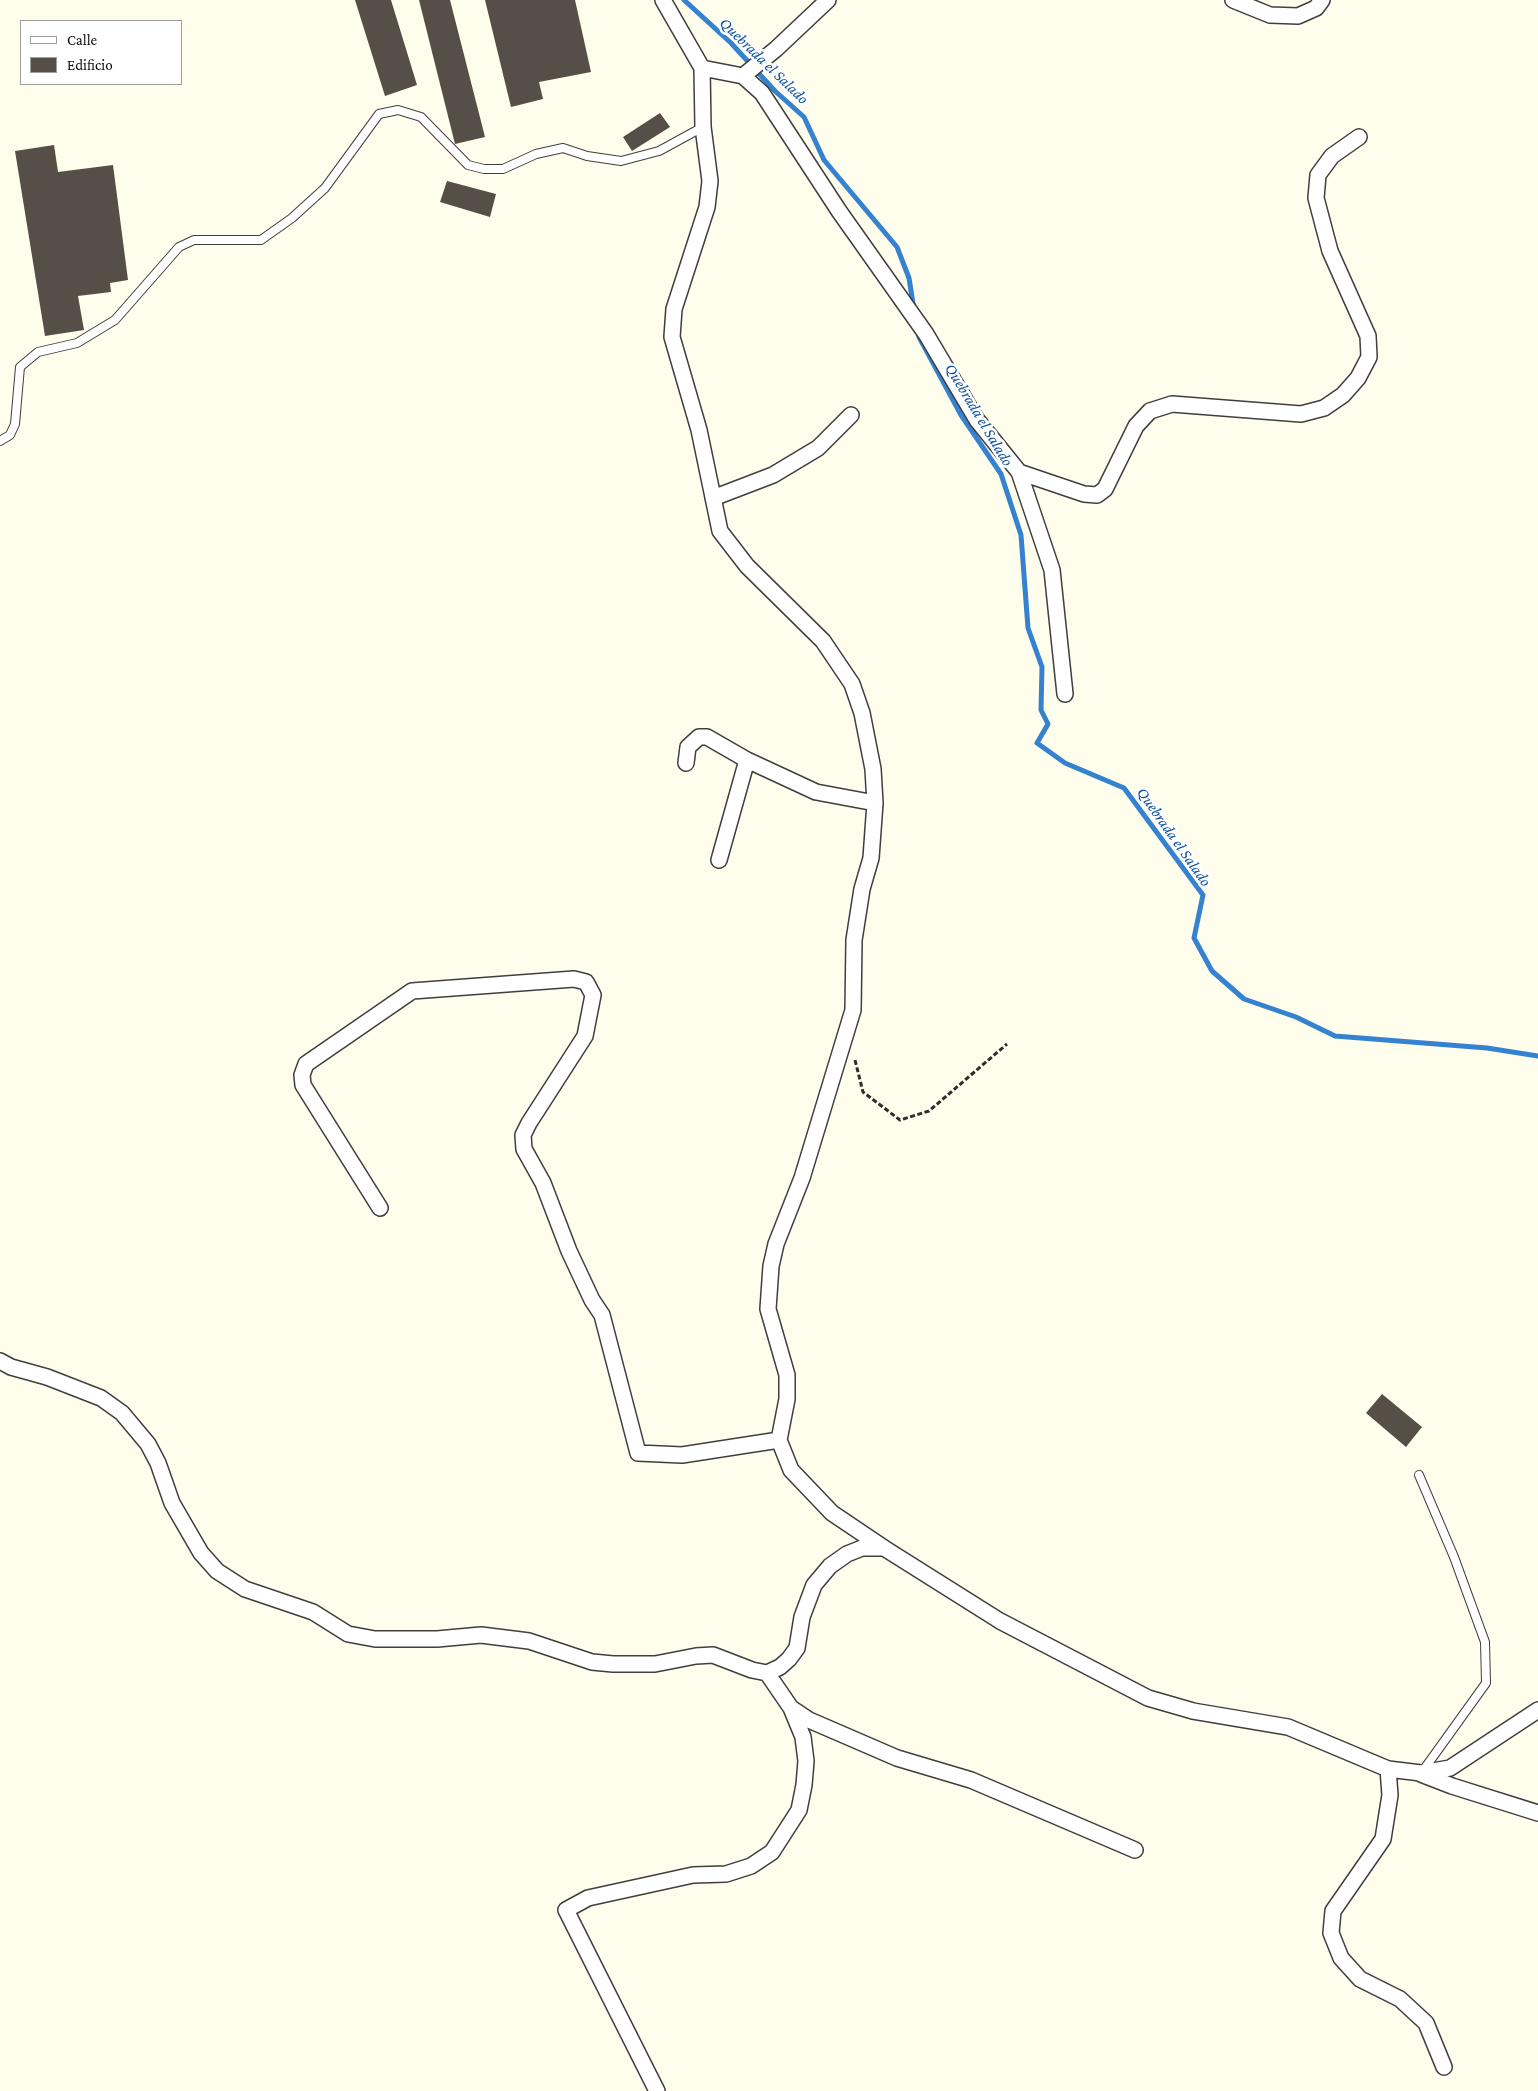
<!DOCTYPE html>
<style>
body{margin:0}
#map{position:relative;width:1538px;height:2091px;overflow:hidden;background:#fffdec;font-family:"Crimson Pro",serif}
canvas{display:block}
.legend{position:absolute;left:20px;top:20px;width:162px;height:65px;box-sizing:border-box;background:#fff;border:1px solid #9e9e9e;margin:0;padding:6px 9px;list-style:none;font-size:15px;color:#0c0c0c}
.legend li{display:flex;align-items:center;gap:10px;height:25px}
.legend b{width:25px;border:1px solid #9e9e9e}
</style>
<div id="map">
<canvas width="1538" height="2091"></canvas>
<ul class="legend">
<li><b style="height:6px;background:#fff"></b>Calle</li>
<li><b style="height:14px;background:#554f48"></b>Edificio</li>
</ul>
</div>
<script>
const g = document.querySelector('canvas').getContext('2d');
g.lineJoin = 'round';
function toPath(rows) {
  const path = new Path2D();
  for (const r of rows) {
    path.moveTo(r[0], r[1]);
    for (let i = 2; i < r.length; i += 2) path.lineTo(r[i], r[i + 1]);
  }
  return path;
}
function stroke(path, color, width, dash) {
  g.strokeStyle = color;
  g.lineWidth = width;
  g.lineCap = dash ? 'butt' : 'round';
  g.setLineDash(dash || []);
  g.stroke(path);
}
function fillPath(path, color) {
  g.fillStyle = color;
  g.fill(path, 'evenodd');
}
function drawText(font, color, halo, rows, align = 'center') {
  g.font = font + ' "Crimson Pro",serif';
  g.lineWidth = 5;
  g.setLineDash([]);
  g.textBaseline = 'middle';
  g.strokeStyle = halo;
  g.fillStyle = color;
  for (const [text, x, y, turn = 0] of rows) {
    g.save();
    g.translate(x, y);
    g.rotate((+turn || 0) * Math.PI / 180);
    g.textAlign = isNaN(turn) ? turn : align;
    if (halo) g.strokeText(text, 0, 0);
    g.fillText(text, 0, 0);
    g.restore();
  }
}
const stream = toPath([
 [684,0,731,43,775,91,804,117,824,160,897,247,909,278,914,310],
 [918,331,919,337,961,415,1001,474,1021,535,1028,628,1042,667,1041,710,1048,724,1037,743,1065,763,1124,788,1203,895,1194,938,1212,971,1244,999,1296,1017,1335,1036,1487,1048,1538,1056]
]);
const building = toPath([
 [355,0,391,0,417,85,385,96],
 [419,0,450,0,485,137,455,144],
 [485,0,575,0,591,72,539,82,543,99,511,107],
 [660,113,670,127,632,151,623,137],
 [54,145,58,172,113,165,128,280,110,283,111,292,78,296,84,330,45,336,15,151],
 [447,181,496,194,490,217,440,202],
 [1382,1394,1422,1427,1406,1447,1366,1413]
]);
const path = toPath([
 [855,1060,863,1092,900,1120,929,1111,1007,1044]
]);
const service = toPath([
 [0,441,10,435,15,424,20,367,38,352,77,343,115,320,179,247,194,240,261,240,292,218,325,188,379,114,398,110,421,117,468,165,484,169,503,169,536,154,563,148,587,156,621,161,659,151,703,127],
 [1419,1475,1454,1557,1485,1642,1486,1683,1422,1772]
]);
const minor = toPath([
 [663,0,702,68,703,127,710,181,707,207,674,309,672,337,699,430,720,531,747,566,823,641,852,684,862,713,873,769,875,803,871,858,862,889,854,940,853,1010,802,1178,776,1244,771,1266,768,1309,787,1375,787,1399,779,1440,791,1470,832,1513,884,1548],
 [1233,0,1270,15,1298,16,1316,8,1322,0],
 [702,68,743,76,762,93,839,211,926,334,977,420,1019,472,1084,494,1097,495,1105,489,1136,426,1150,411,1172,404,1301,414,1324,408,1343,395,1358,378,1369,357,1368,336,1330,251,1316,198,1318,175,1332,156,1359,137],
 [743,76,776,49,828,0],
 [1019,472,1052,570,1065,694],
 [713,498,773,475,818,448,851,415],
 [686,763,688,747,699,737,707,737,747,760,816,792,875,803],
 [719,860,747,760],
 [380,1208,303,1085,302,1075,306,1064,412,991,574,979,586,982,593,995,585,1036,529,1123,523,1135,524,1149,543,1183,569,1251,592,1300,602,1315,638,1453,682,1455,779,1440],
 [0,1361,11,1367,47,1377,101,1398,122,1413,148,1444,158,1463,172,1503,201,1553,217,1571,245,1589,313,1612,348,1634,375,1639,437,1639,481,1635,529,1641,592,1662,613,1664,655,1664,696,1656,713,1655,752,1670,767,1673,780,1667,789,1659,797,1648,802,1617,814,1585,830,1566,847,1554,862,1548,884,1548,1000,1621,1148,1698,1193,1711,1288,1727,1388,1769,1421,1773,1450,1768,1538,1710],
 [791,1708,809,1720,897,1758,971,1780,1135,1850],
 [1388,1769,1390,1795,1383,1839,1333,1911,1331,1933,1341,1958,1360,1979,1400,1999,1426,2023,1444,2067],
 [1421,1774,1452,1786,1538,1813],
 [657,2091,566,1910,588,1898,693,1875,726,1874,751,1866,772,1852,799,1810,804,1785,806,1761,803,1737,791,1708,767,1673]
]);
const waterNames = [
 ["Quebrada el Salado",764,61,44],
 ["Quebrada el Salado",979,415,59],
 ["Quebrada el Salado",1174,837,55]
];
stroke(stream, '#3582d0', 5);
fillPath(building, '#554f48');
stroke(service, '#3f3f3f', 10);
stroke(minor, '#3f3f3f', 18);
stroke(path, '#2e2e2e', 3, [5, 2.5]);
stroke(service, '#fff', 8);
stroke(minor, '#fff', 15);
drawText('italic 16px', '#1455a0', '#fff', waterNames);
</script>
